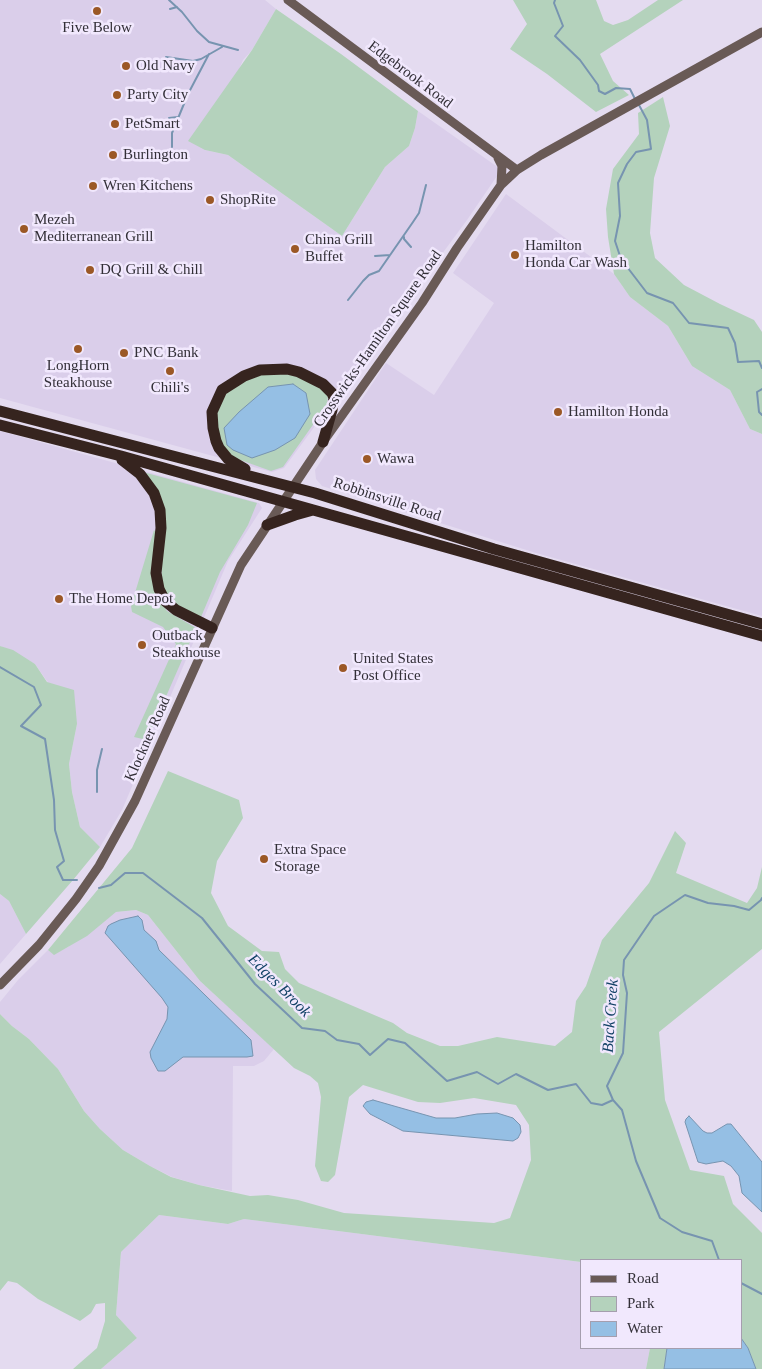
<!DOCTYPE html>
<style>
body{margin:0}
#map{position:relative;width:762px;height:1369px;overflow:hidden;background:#e4dbf0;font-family:Georgia,serif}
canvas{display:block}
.legend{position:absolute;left:580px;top:1259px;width:162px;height:90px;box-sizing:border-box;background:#f1e8fd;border:1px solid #a59eae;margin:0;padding:6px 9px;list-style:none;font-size:15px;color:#322f37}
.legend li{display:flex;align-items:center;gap:10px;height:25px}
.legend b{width:25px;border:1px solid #a59eae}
</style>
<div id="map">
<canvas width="762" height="1369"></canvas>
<ul class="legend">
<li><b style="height:6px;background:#695a56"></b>Road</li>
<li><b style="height:14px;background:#b4d2bc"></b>Park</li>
<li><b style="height:14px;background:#95bfe4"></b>Water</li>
</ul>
</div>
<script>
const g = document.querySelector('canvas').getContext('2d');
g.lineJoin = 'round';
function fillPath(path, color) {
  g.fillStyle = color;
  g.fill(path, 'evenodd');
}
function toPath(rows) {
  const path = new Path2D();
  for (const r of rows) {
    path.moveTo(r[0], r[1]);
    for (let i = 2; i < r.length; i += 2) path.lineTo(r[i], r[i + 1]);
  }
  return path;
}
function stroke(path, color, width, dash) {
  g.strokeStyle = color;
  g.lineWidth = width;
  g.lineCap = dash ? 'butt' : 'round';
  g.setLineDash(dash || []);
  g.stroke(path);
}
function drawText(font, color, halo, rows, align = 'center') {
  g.font = font + ' Georgia,serif';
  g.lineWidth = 5;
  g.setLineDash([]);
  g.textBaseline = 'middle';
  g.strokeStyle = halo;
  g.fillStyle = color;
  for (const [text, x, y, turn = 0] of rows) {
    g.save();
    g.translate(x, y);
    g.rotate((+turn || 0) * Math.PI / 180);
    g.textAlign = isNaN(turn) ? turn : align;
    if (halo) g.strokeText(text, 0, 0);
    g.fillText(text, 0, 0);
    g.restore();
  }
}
const built = toPath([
 [0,0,265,0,276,9,252,50,243,60,205,150,228,155,342,236,385,167,409,146,415,128,418,111,499,168,497,176,467,220,284,468,272,472,0,398],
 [506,194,614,274,630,297,668,326,692,366,730,390,750,429,762,434,762,616,536,553,322,486,316,479,315,470,386,363,434,395,494,303,453,273],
 [0,431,259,503,262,508,228,561,122,810,100,847,80,827,72,792,69,764,77,724,35,664,0,646],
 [0,894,9,901,26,934,0,964],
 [136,910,148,915,200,981,274,1049,264,1061,254,1066,233,1066,232,1191,199,1185,172,1177,150,1166,123,1150,100,1129,84,1111,58,1069,29,1039,12,1026,0,1014,0,1002,18,980,48,950,54,954,68,947,116,912],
 [159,1215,228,1224,244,1219,581,1262,581,1348,650,1348,646,1369,101,1369,137,1338,116,1315,121,1252]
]);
const green = toPath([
 [513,0,596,0,604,21,613,25,628,20,658,0,683,0,600,54,613,81,629,95,596,112,547,74,510,49,527,24],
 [276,9,341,54,418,111,415,128,409,146,385,167,342,236,228,155,205,150,188,141,252,50],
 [663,97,670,126,654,178,650,233,655,258,684,285,720,304,754,320,762,332,762,434,750,429,730,390,692,366,668,326,630,297,614,274,608,237,606,209,613,169,639,134,638,113],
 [272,372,300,375,321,386,328,395,327,405,283,467,271,471,232,457,220,443,215,422,218,405,228,389,247,377],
 [143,472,257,503,248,525,220,572,201,617,174,604,166,594,162,582,161,560,164,539],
 [154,530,157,534,157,597,167,611,196,628,147,740,134,737,176,644,163,627,132,612,131,606],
 [0,646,13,650,35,664,47,682,74,690,77,724,69,764,72,792,80,827,100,847,73,880,26,934,9,901,0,894],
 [168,771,239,800,243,818,217,861,211,893,228,926,262,951,279,952,285,969,299,983,393,1023,407,1033,440,1046,458,1046,497,1037,555,1046,572,1032,576,1001,586,986,602,940,649,883,675,831,686,843,676,873,747,903,757,888,762,867,762,949,659,1032,665,1100,690,1170,724,1176,733,1204,762,1233,762,1369,756,1369,748,1348,741,1338,741,1260,581,1260,581,1262,244,1219,228,1224,159,1215,121,1252,116,1315,137,1338,101,1369,73,1369,97,1348,105,1321,105,1303,96,1304,91,1313,80,1321,38,1299,17,1283,8,1281,0,1291,0,1014,12,1026,29,1039,58,1069,84,1111,100,1129,123,1150,150,1166,171,1177,199,1185,250,1196,268,1195,298,1200,344,1213,494,1223,510,1218,531,1160,529,1125,516,1105,474,1098,440,1103,418,1102,363,1085,349,1097,335,1175,328,1182,321,1181,315,1166,321,1097,318,1083,310,1076,294,1068,200,981,148,915,136,910,116,912,87,936,54,955,48,950,132,848],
 [650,1348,667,1348,664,1369,646,1369]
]);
const water = toPath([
 [293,384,306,393,310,414,295,438,275,450,252,458,233,450,227,445,224,428,239,412,268,387,293,384],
 [138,916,142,920,144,930,156,941,159,950,251,1040,253,1056,247,1057,183,1057,165,1071,158,1071,151,1058,150,1052,167,1019,168,1007,162,998,105,933,108,926,111,924,120,920,138,916],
 [373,1100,436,1118,455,1118,477,1114,497,1113,513,1118,520,1125,521,1132,518,1138,513,1141,403,1131,370,1114,363,1106,366,1102,373,1100],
 [689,1116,703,1131,707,1133,712,1133,727,1124,731,1124,762,1162,762,1212,742,1193,739,1176,731,1166,723,1161,706,1164,698,1162,685,1122,686,1119,689,1116],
 [741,1338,748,1348,756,1369,664,1369,667,1348,741,1348,741,1338]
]);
const stream = toPath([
 [169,0,182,12,197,31,209,42,238,50],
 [555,0,554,3,563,26,555,36,580,60,598,85,599,91,605,94,616,88,630,89,635,99],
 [170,9,177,7],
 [166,57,193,61,201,59,222,47],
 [639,105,647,120,651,149,636,152,627,164,618,183,620,216,615,241,621,259,647,293,673,303,689,323,728,328,735,343,738,362,759,361,762,368],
 [169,118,178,117],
 [172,147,172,133,188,94,209,54],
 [404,237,404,239,411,247],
 [375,256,390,255],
 [348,300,363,281,369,275,379,271,413,222,419,213,426,185],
 [762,389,757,392,759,412,762,415],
 [0,667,34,687,41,705,21,726,45,739,54,800,55,830,64,861,57,867,63,880,77,880],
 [97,792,97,770,102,749],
 [99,888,111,885,125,873,143,873,202,918,255,984,302,1028,325,1031,337,1040,359,1044,370,1055,388,1039,405,1043,447,1081,477,1072,498,1084,516,1074,548,1090,576,1084,591,1103,602,1105,613,1100],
 [719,1260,712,1241,682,1232,660,1218,636,1161,622,1110,613,1100,607,1086,623,1053,627,993,623,975,624,960,654,916,685,895,708,903,734,906,749,910,761,900,762,898],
 [741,1283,762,1294]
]);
const secondary = toPath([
 [288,0,517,170],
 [498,158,502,166,501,185],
 [0,985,39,945,76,899,99,866,135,801,241,565,323,442,422,303,457,248,501,185,517,170,541,155,762,32]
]);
const highway = toPath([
 [0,411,315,493,494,549,762,624],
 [0,425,121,456,762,636],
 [122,460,140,474,154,493,160,510,161,528,156,573,159,589,165,601,176,610,212,628],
 [245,469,228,459,219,448,216,441,213,428,212,412,222,390,244,376,260,370,287,369,299,372,323,384,332,393,334,398,332,410,323,442],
 [267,525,295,515,313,510]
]);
const markers = [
 [97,11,5,"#9b5826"],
 [126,66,5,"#9b5826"],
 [117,95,5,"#9b5826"],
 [115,124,5,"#9b5826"],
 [113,155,5,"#9b5826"],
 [93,186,5,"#9b5826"],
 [210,200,5,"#9b5826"],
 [24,229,5,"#9b5826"],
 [295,249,5,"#9b5826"],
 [515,255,5,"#9b5826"],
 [90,270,5,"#9b5826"],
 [78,349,5,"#9b5826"],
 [124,353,5,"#9b5826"],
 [170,371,5,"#9b5826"],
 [558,412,5,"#9b5826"],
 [367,459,5,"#9b5826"],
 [59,599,5,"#9b5826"],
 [142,645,5,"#9b5826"],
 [343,668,5,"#9b5826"],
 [264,859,5,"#9b5826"]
];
const poiNames = [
 ["Five Below",97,28,"center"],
 ["Old Navy",136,66],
 ["Party City",127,95],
 ["PetSmart",125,124],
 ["Burlington",123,155],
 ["Wren Kitchens",103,186],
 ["ShopRite",220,200],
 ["Mezeh",34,220],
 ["Mediterranean Grill",34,237],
 ["China Grill",305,240],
 ["Buffet",305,257],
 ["Hamilton",525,246],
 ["Honda Car Wash",525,263],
 ["DQ Grill & Chill",100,270],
 ["PNC Bank",134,353],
 ["LongHorn",78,366,"center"],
 ["Steakhouse",78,383,"center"],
 ["Chili's",170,388,"center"],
 ["Hamilton Honda",568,412],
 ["Wawa",377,459],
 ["The Home Depot",69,599],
 ["Outback",152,636],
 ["Steakhouse",152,653],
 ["United States",353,659],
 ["Post Office",353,676],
 ["Extra Space",274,850],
 ["Storage",274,867]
];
const streetNames = [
 ["Edgebrook Road",410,75,37],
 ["Crosswicks-Hamilton Square Road",378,339,-55],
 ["Robbinsville Road",387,500,18],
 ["Klockner Road",148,739,-66]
];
const waterNames = [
 ["Edges Brook",279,986,45],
 ["Back Creek",611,1016,-86]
];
fillPath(built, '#daceea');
fillPath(green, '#b4d2bc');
fillPath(water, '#95bfe4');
stroke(water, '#7794b0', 1);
stroke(stream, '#7794b0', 2);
stroke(secondary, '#695a56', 9);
stroke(highway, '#36241f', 11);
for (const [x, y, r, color] of markers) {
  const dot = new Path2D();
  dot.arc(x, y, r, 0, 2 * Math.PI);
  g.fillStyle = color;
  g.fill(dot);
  stroke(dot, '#f1e8fd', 2);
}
drawText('15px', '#322f37', '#f1e8fd', poiNames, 'left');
drawText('15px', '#322f37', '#f1e8fd', streetNames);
drawText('italic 16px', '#124266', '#f1e8fd', waterNames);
</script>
